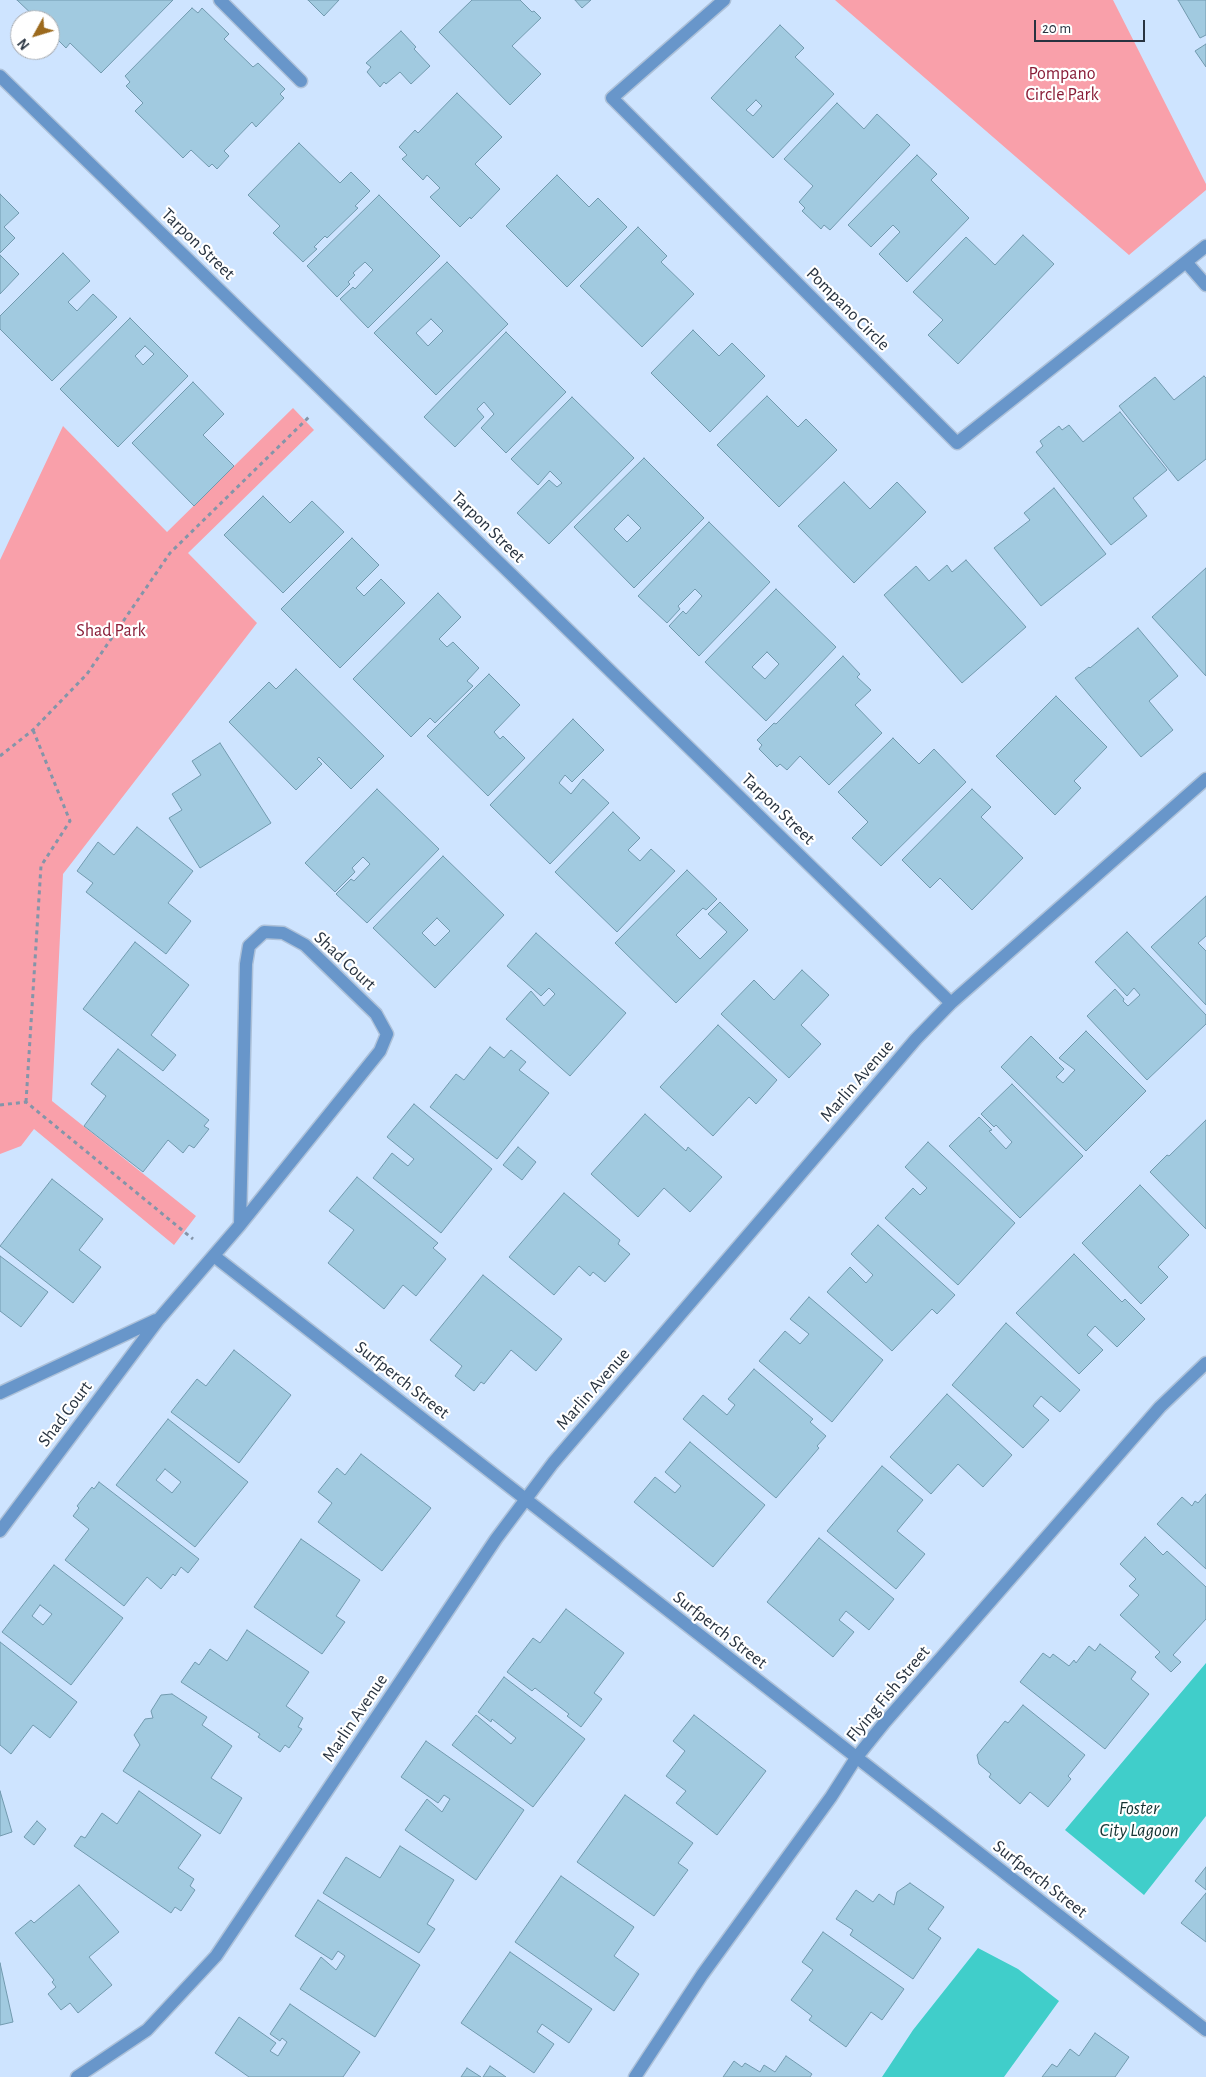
<!DOCTYPE html>
<style>
body{margin:0}
#map{position:relative;width:1206px;height:2077px;overflow:hidden;background:#cee4ff;font-family:"Alegreya Sans",sans-serif}
canvas{display:block}
.north{position:absolute;left:10px;top:10px;width:50px;height:50px;box-sizing:border-box;background:#fff;border:1px solid #a9adb3;border-radius:50%;rotate:231deg;font-size:14px;font-weight:700;line-height:20px;text-align:center;color:#283340}
.north::after{content:'';display:block;margin:auto;width:18px;height:22px;background:#9c6a1e;clip-path:polygon(50% 0,100% 100%,50% 72%,0 100%)}
.scale{position:absolute;left:1034px;top:20px;width:111px;height:22px;box-sizing:border-box;border:2px solid #283340;border-top:0;padding-left:6px;font-size:15px;line-height:18px;white-space:nowrap;color:#283340;-webkit-text-stroke:4px #fff;paint-order:stroke}
</style>
<div id="map">
<canvas width="1206" height="2077"></canvas>
<div class="north">N</div>
<div class="scale">20 m</div>
</div>
<script>
const g = document.querySelector('canvas').getContext('2d');
g.lineJoin = 'round';
function fillPath(path, color) {
  g.fillStyle = color;
  g.fill(path, 'evenodd');
}
function toPath(rows) {
  const path = new Path2D();
  for (const r of rows) {
    path.moveTo(r[0], r[1]);
    for (let i = 2; i < r.length; i += 2) path.lineTo(r[i], r[i + 1]);
  }
  return path;
}
function stroke(path, color, width, dash) {
  g.strokeStyle = color;
  g.lineWidth = width;
  g.lineCap = dash ? 'butt' : 'round';
  g.setLineDash(dash || []);
  g.stroke(path);
}
function drawText(font, color, halo, rows, align = 'center') {
  g.font = font + ' "Alegreya Sans",sans-serif';
  g.lineWidth = 4.5;
  g.setLineDash([]);
  g.textBaseline = 'middle';
  g.strokeStyle = halo;
  g.fillStyle = color;
  for (const [text, x, y, turn = 0] of rows) {
    g.save();
    g.translate(x, y);
    g.rotate((+turn || 0) * Math.PI / 180);
    g.textAlign = isNaN(turn) ? turn : align;
    if (halo) g.strokeText(text, 0, 0);
    g.fillText(text, 0, 0);
    g.restore();
  }
}
const green = toPath([
 [835,0,1113,0,1206,184,1206,190,1129,255],
 [293,408,314,430,188,553,257,623,63,874,52,1101,196,1216,174,1245,34,1129,21,1146,0,1154,0,560,63,426,167,532]
]);
const water = toPath([
 [1206,1663,1206,1816,1144,1895,1065,1830],
 [978,1948,1018,1969,1059,2001,1004,2077,882,2077,913,2030]
]);
const building = toPath([
 [17,0,173,0,101,73,70,43,66,48,50,32,50,20,38,20,17,0],
 [308,0,339,0,324,16,308,0],
 [472,0,520,0,532,12,534,11,541,18,512,46,541,74,510,105,439,32,472,0],
 [575,0,591,0,582,8,575,0],
 [1178,0,1206,0,1206,35,1200,38,1178,0],
 [192,8,198,13,202,8,229,34,224,39,253,67,258,63,285,89,280,94,284,98,256,127,252,122,224,151,229,156,217,169,212,164,209,167,191,150,183,158,135,111,143,103,126,86,130,82,125,76,192,8],
 [780,25,804,48,795,57,834,94,773,158,711,98,780,25],
 [756,100,762,106,753,116,746,110,756,100],
 [401,31,416,47,414,49,430,66,411,84,400,72,386,84,384,82,380,87,367,72,371,67,366,63,401,31],
 [1206,44,1206,67,1195,51,1206,44],
 [457,93,502,137,475,164,500,189,471,219,470,217,460,227,430,197,440,188,427,175,423,180,402,159,407,155,399,147,415,130,418,133,457,93],
 [837,103,864,129,877,114,910,145,830,230,824,225,821,229,802,211,805,208,799,202,813,186,784,159,837,103],
 [299,143,340,183,351,172,370,191,355,206,358,208,327,238,325,236,314,247,317,249,303,262,273,233,280,226,248,195,299,143],
 [917,155,937,174,931,180,969,218,907,282,879,254,900,232,893,225,871,247,848,225,917,155],
 [557,175,589,207,598,198,627,227,567,287,506,226,557,175],
 [0,194,19,213,4,227,15,238,0,253,0,194],
 [379,195,440,256,368,328,340,299,353,287,355,289,373,270,365,262,353,273,355,275,348,282,350,284,337,297,307,266,379,195],
 [638,227,667,256,661,262,694,294,642,347,580,286,638,227],
 [1023,235,1054,264,958,364,928,335,943,320,913,292,966,237,995,265,1023,235],
 [63,253,90,281,68,302,77,311,93,294,117,317,52,381,0,329,0,316,63,253],
 [0,255,19,274,0,294,0,255],
 [447,262,508,324,436,395,374,333,447,262],
 [431,319,443,331,428,346,416,333,431,319],
 [130,318,188,376,118,447,60,389,130,318],
 [145,346,154,354,143,365,135,356,145,346],
 [693,330,719,356,732,343,765,376,710,432,651,373,693,330],
 [506,332,566,392,506,453,481,428,494,414,484,402,477,409,484,417,455,447,424,417,506,332],
 [1204,376,1206,378,1206,459,1178,481,1119,406,1155,377,1174,400,1204,376],
 [193,382,224,414,203,435,234,466,194,506,132,443,193,382],
 [767,396,798,427,806,419,837,450,779,507,717,445,767,396],
 [572,397,634,458,549,544,517,513,549,480,557,487,562,483,550,471,538,485,511,459,572,397],
 [1120,412,1167,470,1133,498,1147,516,1111,545,1036,452,1043,446,1040,441,1059,426,1062,430,1069,425,1083,442,1120,412],
 [644,458,704,518,634,588,574,527,644,458],
 [628,515,641,528,627,542,614,529,628,515],
 [844,482,870,509,897,482,926,512,854,583,798,526,844,482],
 [1054,488,1106,554,1041,606,994,548,1030,520,1024,513,1054,488],
 [263,496,290,523,312,501,344,532,283,593,224,535,263,496],
 [709,522,770,582,699,656,669,626,683,611,686,614,702,596,695,589,678,606,680,609,667,623,638,596,709,522],
 [352,538,379,565,356,588,364,596,381,579,405,603,340,668,281,609,352,538],
 [966,560,1026,627,962,683,884,595,916,566,929,581,947,565,952,572,966,560],
 [1206,568,1206,676,1152,617,1206,568],
 [776,589,836,647,766,721,705,662,776,589],
 [767,652,779,664,765,679,752,667,767,652],
 [438,593,461,617,439,639,447,647,453,642,479,668,467,681,473,686,435,723,430,718,411,737,353,679,438,593],
 [1138,628,1178,676,1149,701,1173,730,1141,757,1075,678,1089,667,1090,668,1138,628],
 [843,656,860,674,857,677,871,690,855,705,882,733,829,785,800,756,787,770,780,764,777,767,759,749,762,745,757,740,774,723,776,724,843,656],
 [296,669,384,756,351,789,319,757,317,759,322,764,296,790,229,722,269,682,276,689,296,669],
 [489,674,520,705,494,732,500,739,503,736,525,758,488,796,427,736,489,674],
 [1056,696,1107,747,1074,781,1081,788,1055,815,996,756,1056,696],
 [573,719,604,750,572,782,565,775,559,783,571,794,583,779,609,803,550,864,490,805,573,719],
 [893,738,919,764,934,749,966,782,881,866,852,838,868,822,838,792,893,738],
 [220,743,271,823,200,868,169,818,182,810,172,794,201,775,192,761,220,743],
 [377,789,439,849,367,923,336,894,351,879,354,881,370,864,363,857,352,868,355,872,335,892,305,863,377,789],
 [972,789,991,807,981,817,1023,858,972,910,940,878,930,888,902,860,972,789],
 [613,812,640,838,628,850,640,861,651,849,675,871,617,932,555,872,613,812],
 [137,827,193,871,168,903,191,921,166,954,86,892,93,883,77,871,98,842,114,855,137,827],
 [443,856,504,915,435,988,373,928,443,856],
 [437,918,450,931,435,946,422,933,437,918],
 [687,870,717,899,706,910,703,908,676,935,700,959,727,932,708,914,720,902,748,930,676,1003,615,943,687,870],
 [1206,896,1206,936,1198,943,1206,951,1206,1005,1151,947,1206,896],
 [1127,932,1206,1015,1206,1024,1147,1080,1087,1016,1115,989,1124,999,1123,1001,1128,1006,1140,995,1134,988,1127,996,1095,962,1127,932],
 [536,933,626,1013,570,1076,506,1019,531,991,544,1006,555,994,549,988,541,996,507,966,536,933],
 [135,942,189,985,151,1035,176,1055,163,1071,83,1009,135,942],
 [802,970,829,995,801,1025,821,1044,789,1078,721,1014,754,980,774,1000,802,970],
 [718,1025,777,1080,756,1104,749,1097,713,1136,660,1087,718,1025],
 [1086,1031,1146,1091,1086,1151,1001,1067,1031,1036,1064,1069,1056,1077,1063,1083,1075,1070,1059,1058,1086,1031],
 [490,1047,504,1058,511,1050,526,1062,519,1070,549,1093,497,1159,430,1107,456,1074,464,1080,490,1047],
 [118,1049,209,1120,204,1126,209,1129,194,1148,189,1145,183,1153,168,1140,143,1172,84,1126,106,1096,91,1084,118,1049],
 [1012,1084,1083,1156,1020,1218,949,1146,979,1117,992,1130,989,1131,1006,1149,1012,1142,996,1125,994,1127,981,1114,1012,1084],
 [414,1104,492,1169,441,1233,373,1178,392,1153,408,1166,414,1159,387,1137,414,1104],
 [645,1114,686,1151,688,1147,722,1177,690,1212,664,1188,638,1217,591,1174,645,1114],
 [1206,1120,1206,1229,1150,1172,1167,1155,1169,1156,1206,1120],
 [928,1142,1015,1223,958,1285,885,1218,913,1188,920,1195,927,1188,905,1167,928,1142],
 [518,1147,536,1162,522,1180,503,1165,518,1147],
 [357,1177,438,1243,433,1248,446,1259,416,1296,403,1285,384,1309,328,1263,354,1230,329,1211,357,1177],
 [52,1179,103,1219,79,1250,101,1267,73,1303,0,1246,52,1179],
 [1140,1185,1189,1235,1158,1267,1168,1277,1141,1304,1082,1243,1140,1185],
 [564,1193,620,1240,618,1244,630,1254,605,1282,593,1272,590,1276,579,1266,554,1295,509,1257,564,1193],
 [878,1225,955,1295,937,1314,932,1309,892,1351,827,1292,850,1267,866,1283,873,1275,851,1254,878,1225],
 [1074,1254,1122,1302,1125,1299,1145,1319,1117,1347,1095,1326,1087,1335,1103,1350,1079,1374,1016,1313,1074,1254],
 [0,1256,48,1292,21,1327,0,1311,0,1256],
 [483,1275,562,1339,536,1371,511,1350,484,1384,481,1382,474,1391,455,1376,462,1366,430,1340,483,1275],
 [809,1297,883,1360,832,1422,759,1361,785,1331,800,1344,809,1334,790,1319,809,1297],
 [1006,1323,1080,1390,1060,1412,1041,1396,1033,1406,1049,1420,1023,1448,952,1385,1006,1323],
 [234,1350,291,1395,239,1463,171,1412,197,1379,206,1386,234,1350],
 [754,1369,813,1419,810,1422,826,1436,817,1446,819,1448,776,1498,683,1419,703,1395,727,1415,735,1405,728,1399,754,1369],
 [947,1394,1012,1455,983,1487,958,1464,931,1494,890,1457,947,1394],
 [168,1419,248,1482,195,1547,116,1485,168,1419],
 [165,1469,181,1482,172,1493,156,1480,165,1469],
 [690,1442,765,1505,713,1567,634,1502,655,1477,675,1493,681,1486,665,1472,690,1442],
 [361,1454,431,1508,382,1571,318,1522,332,1503,318,1492,337,1468,345,1475,361,1454],
 [882,1466,923,1500,897,1531,925,1554,896,1589,827,1531,882,1466],
 [99,1482,199,1559,188,1573,181,1567,175,1576,173,1574,161,1589,147,1577,124,1606,65,1560,89,1529,73,1516,79,1508,77,1506,92,1487,94,1489,99,1482],
 [1206,1494,1206,1569,1157,1524,1182,1497,1192,1506,1195,1501,1198,1503,1206,1494],
 [1145,1537,1163,1555,1167,1551,1206,1587,1206,1619,1173,1655,1181,1662,1171,1672,1155,1657,1160,1652,1120,1615,1139,1595,1129,1586,1136,1579,1120,1564,1145,1537],
 [819,1538,894,1599,869,1630,846,1611,839,1620,854,1632,833,1657,767,1602,819,1538],
 [301,1539,360,1580,336,1616,345,1622,322,1654,254,1607,301,1539],
 [54,1565,123,1618,71,1685,2,1632,54,1565],
 [40,1605,52,1614,43,1625,32,1616,40,1605],
 [566,1609,624,1653,594,1693,602,1699,581,1727,567,1716,569,1714,535,1688,532,1691,507,1672,533,1638,540,1643,566,1609],
 [247,1630,309,1672,286,1706,303,1718,298,1727,302,1729,289,1748,285,1745,280,1752,258,1737,260,1734,181,1682,195,1662,199,1665,210,1649,227,1661,247,1630],
 [0,1642,77,1702,50,1738,33,1725,11,1754,0,1745,0,1642],
 [1100,1644,1136,1672,1131,1679,1149,1694,1105,1749,1020,1682,1043,1653,1050,1658,1053,1654,1069,1666,1074,1660,1076,1663,1089,1646,1095,1651,1100,1644],
 [504,1677,585,1739,533,1807,452,1745,476,1715,511,1744,516,1738,492,1719,491,1722,478,1712,504,1677],
 [172,1694,207,1717,202,1725,232,1746,211,1778,242,1798,220,1834,123,1771,140,1745,134,1735,145,1719,153,1718,151,1711,161,1695,172,1694],
 [1023,1705,1085,1755,1068,1776,1071,1779,1048,1807,1030,1792,1020,1804,989,1777,991,1774,979,1764,977,1755,1005,1721,1008,1723,1023,1705],
 [694,1715,766,1771,717,1835,676,1803,686,1791,666,1776,685,1751,673,1741,694,1715],
 [426,1741,524,1810,476,1880,405,1830,427,1799,442,1812,450,1799,444,1795,438,1803,401,1777,426,1741],
 [0,1791,12,1832,0,1836,0,1791],
 [139,1791,201,1835,178,1868,194,1879,190,1886,195,1890,181,1911,175,1907,171,1913,74,1846,81,1836,85,1838,102,1813,117,1824,139,1791],
 [625,1795,693,1843,678,1863,688,1870,654,1916,577,1862,625,1795],
 [37,1821,46,1829,34,1845,24,1837,37,1821],
 [400,1846,454,1880,427,1924,435,1929,419,1953,323,1893,346,1857,380,1878,400,1846],
 [1206,1867,1206,1890,1195,1881,1206,1867],
 [561,1876,634,1927,614,1956,639,1974,614,2011,515,1942,561,1876],
 [910,1883,944,1907,928,1929,941,1938,913,1979,850,1935,853,1930,836,1919,856,1890,873,1902,879,1894,894,1905,897,1892,910,1883],
 [79,1885,119,1932,89,1957,112,1985,78,2013,70,2003,61,2010,48,1994,56,1987,52,1982,54,1980,15,1933,31,1920,34,1923,79,1885],
 [1206,1893,1206,1942,1181,1923,1206,1893],
 [318,1900,420,1965,375,2037,300,1989,321,1957,336,1970,345,1956,338,1951,332,1960,295,1936,318,1900],
 [823,1932,904,1989,882,2020,871,2012,846,2047,809,2020,812,2016,791,2000,813,1970,802,1962,823,1932],
 [510,1952,592,2009,569,2043,542,2024,537,2032,554,2044,534,2073,461,2023,510,1952],
 [0,1963,13,2022,0,2025,0,1963],
 [290,2004,360,2052,343,2077,249,2077,215,2053,239,2017,276,2043,270,2051,278,2056,287,2042,282,2038,280,2041,270,2034,290,2004],
 [1095,2033,1129,2057,1115,2077,1042,2077,1052,2064,1057,2067,1070,2049,1079,2056,1095,2033],
 [786,2056,812,2074,810,2077,723,2077,734,2061,742,2067,745,2063,760,2072,764,2065,775,2072,786,2056],
 [490,2066,506,2077,483,2077,490,2066],
 [467,2068,481,2077,461,2077,467,2068]
]);
const path = toPath([
 [0,756,33,730,87,674,170,553,311,415],
 [26,1102,41,866,70,821,33,730],
 [0,1105,26,1102,193,1239]
]);
const minor = toPath([
 [220,0,301,81],
 [724,0,612,98,957,443,1206,246],
 [0,76,951,1003],
 [1186,262,1206,285],
 [214,1256,1206,2030],
 [0,1393,156,1320],
 [0,1531,159,1319,240,1225,380,1051,387,1034,376,1014,305,945,283,933,264,932,249,946,246,964,240,1225],
 [77,2077,147,2030,216,1956,496,1539,553,1463,916,1039,951,1003,1206,779],
 [635,2077,702,1975,831,1797,856,1758,885,1722,1160,1407,1206,1363]
]);
const parkNames = [
 ["Pompano",1062,74],
 ["Circle Park",1062,95],
 ["Shad Park",111,631]
];
const streetNames = [
 ["Tarpon Street",198,244,44],
 ["Pompano Circle",848,309,45],
 ["Tarpon Street",488,527,44],
 ["Tarpon Street",778,809,44],
 ["Shad Court",345,961,43],
 ["Marlin Avenue",857,1081,-49],
 ["Surfperch Street",402,1380,38],
 ["Marlin Avenue",593,1389,-49],
 ["Shad Court",65,1414,-53],
 ["Surfperch Street",720,1630,38],
 ["Flying Fish Street",888,1694,-50],
 ["Marlin Avenue",355,1718,-56],
 ["Surfperch Street",1040,1879,38]
];
const waterNames = [
 ["Foster",1139,1808],
 ["City Lagoon",1139,1830]
];
fillPath(green, '#f9a0aa');
fillPath(water, '#40ceca');
fillPath(building, '#a1cae0');
stroke(building, '#729aaf', 1);
stroke(minor, '#adc1d9', 15);
stroke(path, '#8495a9', 3, [4, 4]);
stroke(minor, '#6896ca', 12);
drawText('18px', '#891e38', '#fff', parkNames);
drawText('18px', '#283340', '#fff', streetNames);
drawText('italic 19px', '#163433', '#fff', waterNames);
</script>
